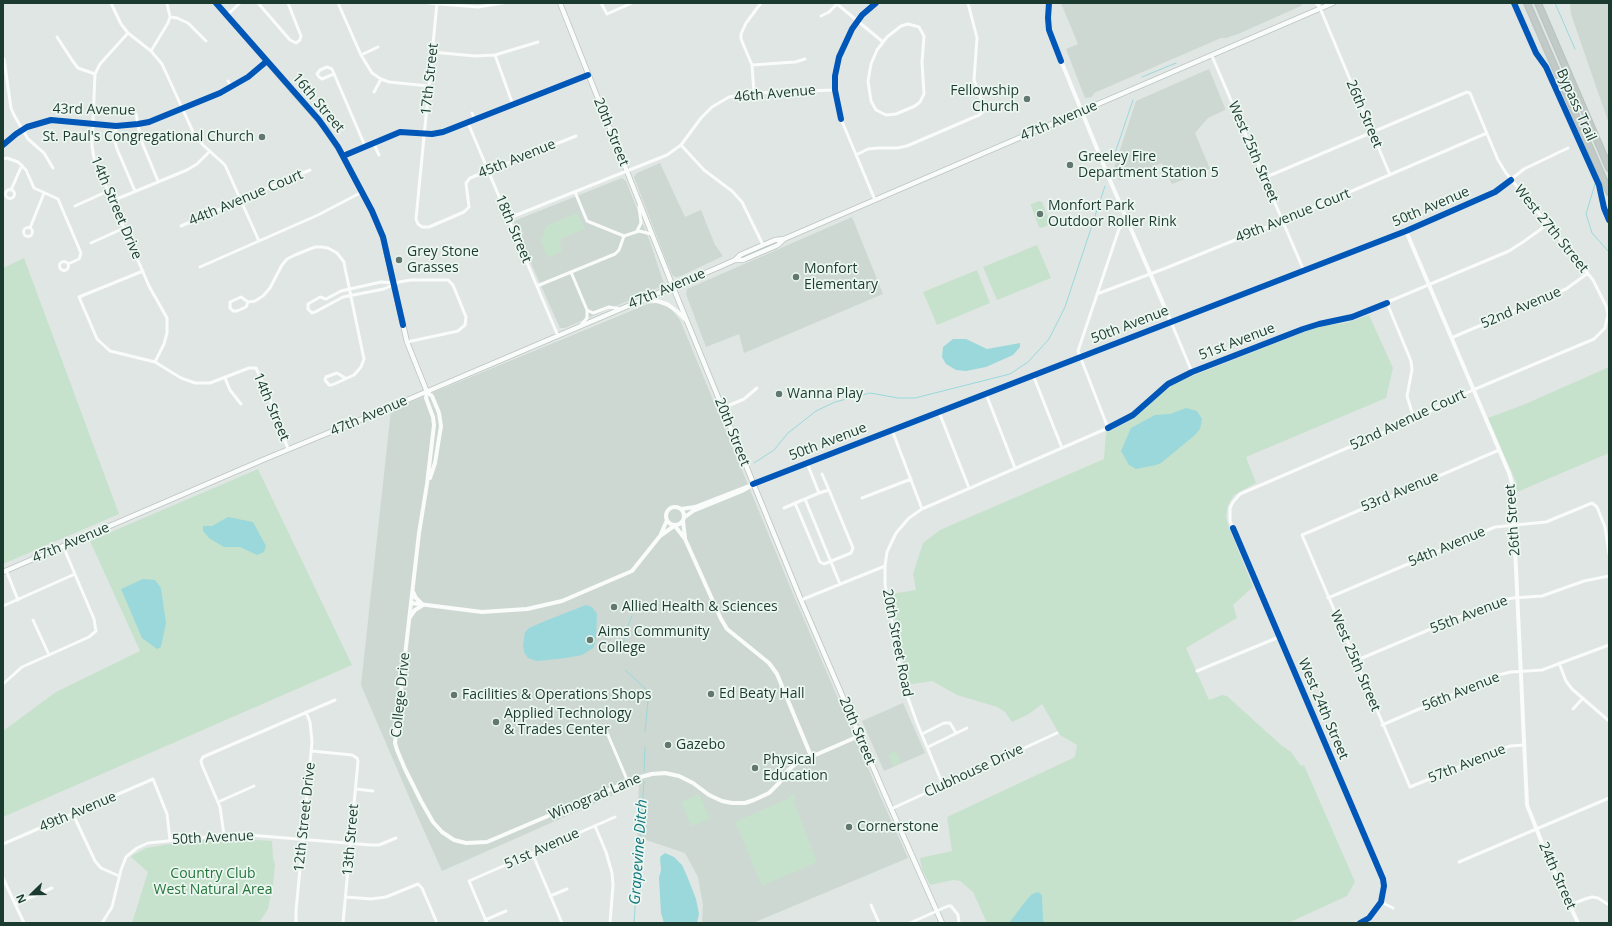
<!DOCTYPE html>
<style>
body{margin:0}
#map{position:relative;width:1612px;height:926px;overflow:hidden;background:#e0e6e3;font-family:"Open Sans",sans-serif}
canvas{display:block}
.frame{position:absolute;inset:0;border:4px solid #1c3b30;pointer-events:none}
.north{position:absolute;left:12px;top:874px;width:40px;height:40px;-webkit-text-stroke:3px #ecf7f1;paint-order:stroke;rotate:247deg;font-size:11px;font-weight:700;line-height:16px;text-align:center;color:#1c3b30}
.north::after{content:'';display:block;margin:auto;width:14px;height:18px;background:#1c3b30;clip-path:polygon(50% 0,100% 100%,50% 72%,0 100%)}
</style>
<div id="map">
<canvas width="1612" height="926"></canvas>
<div class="frame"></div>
<div class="north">N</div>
</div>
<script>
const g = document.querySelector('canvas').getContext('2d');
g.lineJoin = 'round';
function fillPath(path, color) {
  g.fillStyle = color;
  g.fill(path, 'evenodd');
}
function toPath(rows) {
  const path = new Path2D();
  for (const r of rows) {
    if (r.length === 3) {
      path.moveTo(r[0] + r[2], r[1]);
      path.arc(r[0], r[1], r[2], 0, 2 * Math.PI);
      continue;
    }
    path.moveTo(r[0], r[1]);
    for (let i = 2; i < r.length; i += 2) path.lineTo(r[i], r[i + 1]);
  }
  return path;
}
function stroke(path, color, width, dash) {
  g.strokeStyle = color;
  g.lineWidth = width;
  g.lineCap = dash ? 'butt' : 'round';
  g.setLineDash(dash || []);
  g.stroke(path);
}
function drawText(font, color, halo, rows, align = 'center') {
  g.font = font + ' "Open Sans",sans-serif';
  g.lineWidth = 3.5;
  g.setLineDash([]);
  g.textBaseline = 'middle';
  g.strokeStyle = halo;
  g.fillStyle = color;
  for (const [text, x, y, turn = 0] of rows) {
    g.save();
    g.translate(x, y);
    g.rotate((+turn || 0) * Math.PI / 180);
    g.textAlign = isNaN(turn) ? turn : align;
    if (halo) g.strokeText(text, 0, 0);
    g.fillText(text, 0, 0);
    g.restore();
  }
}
const built = toPath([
 [1061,3,1303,3,1301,6,1238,34,1226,38,1221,38,1094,93,1092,97,1085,98,1066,49,1078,44],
 [1570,3,1609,3,1609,124,1571,14],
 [1209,69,1225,108,1225,110,1208,118,1195,133,1210,169,1172,184,1162,163,1119,180,1114,168,1136,101],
 [660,163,685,217,701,210,715,245,723,256,681,276,676,277,673,276,668,265,634,177,637,173],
 [622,178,626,181,650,242,664,284,660,287,565,328,560,328,517,232,514,221],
 [852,217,883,294,744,353,739,334,706,347,686,294,687,289],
 [658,303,671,309,680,320,793,594,880,796,908,858,753,923,702,923,703,905,698,877,685,853,637,837,639,784,442,871,413,806,361,685,391,410,648,304],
 [903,703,925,753,884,771,862,721]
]);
const green = toPath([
 [1039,201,1042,202,1050,222,1049,225,1041,228,1039,227,1031,206,1031,204],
 [577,213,585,229,560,239,562,242,559,244,562,251,548,258,541,241,546,226],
 [1037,245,1051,278,997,300,983,267],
 [24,258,119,514,3,564,3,268],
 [977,270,990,303,937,325,923,292],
 [1369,315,1393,368,1386,398,1246,457,1256,483,1234,495,1228,505,1226,516,1228,525,1253,587,1233,605,1237,618,1186,648,1209,700,1222,695,1227,696,1281,745,1291,752,1301,766,1304,765,1355,882,1347,896,1288,923,987,923,973,892,960,881,953,880,930,885,922,869,920,858,952,851,947,817,1073,758,1075,756,1077,745,1060,735,1042,704,1029,714,1012,722,1005,712,997,707,957,695,932,681,907,685,891,594,916,590,913,574,923,543,940,530,1104,459,1106,433,1129,421,1141,412,1163,392,1177,382,1312,329,1325,325,1346,323],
 [1609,367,1609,453,1517,492,1516,482,1488,418,1523,405],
 [258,469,352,665,3,817,3,731,56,692,140,651,90,541],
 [896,751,901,763,893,766,888,755],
 [792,793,795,795,794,802,817,862,762,886,735,822,789,798],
 [699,794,710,819,691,826,681,802],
 [242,839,272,841,273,858,275,864,273,885,268,909,260,921,255,923,132,923,148,872,131,857,133,855,146,848,170,844,204,840]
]);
const water = toPath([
 [953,339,966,339,987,349,1020,343,1020,347,1013,355,986,367,966,371,956,370,946,364,942,357,943,347],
 [1186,408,1197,411,1202,419,1200,429,1195,435,1161,463,1156,465,1136,469,1129,465,1121,451,1131,428,1155,415,1170,414],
 [228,517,253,522,266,546,264,552,257,555,240,547,224,547,209,538,203,531,203,526,212,526],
 [143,579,155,580,161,588,166,623,161,647,157,649,142,638,121,589],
 [586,605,592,607,597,614,596,640,593,648,582,655,566,658,537,661,528,658,524,652,523,645,525,632,529,628,545,621],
 [665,853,674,857,682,865,687,876,696,899,699,914,697,923,664,923,661,913,659,878,661,870,660,857],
 [1038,892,1042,895,1043,919,1044,923,1009,923,1025,902,1032,894]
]);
const stream = toPath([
 [1555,3,1575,49],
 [1142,77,1176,63],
 [1112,162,1133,100],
 [1595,184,1586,214,1592,233,1609,252],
 [754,463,774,450,788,433,816,411,835,402,870,393,898,398,915,398,1010,374,1028,362,1049,339,1065,307,1105,186],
 [620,647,624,642,624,635,632,616],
 [625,670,646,689,648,692],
 [645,732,648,701],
 [644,771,645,747],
 [634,923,644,781]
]);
const minor = toPath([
 [111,3,121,24,128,33,151,51,162,64,194,134,203,145,225,165,259,241],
 [258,3,290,40,296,43,300,40,301,36,288,3],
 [338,3,361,55,372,73,381,79,389,82,429,86],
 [428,3,478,7,503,3],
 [437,3,416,219,418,224,422,227,429,227,464,212,469,207,466,183,470,178,576,136],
 [601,3,607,14,632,3],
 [837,4,883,42],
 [1320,8,1390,175],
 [227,15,240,3],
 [821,16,829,12,838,3],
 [170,17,177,18,188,23,206,41],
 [908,24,919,27,924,36,922,62,924,94,920,102,915,106,896,114,886,115,876,110,871,101,868,81,871,64,877,50,887,37,901,26,908,24],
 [128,33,100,64,95,74,92,146,94,158,124,228,149,286,167,318,167,333,164,344,155,362],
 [57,37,72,60,78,68,95,74],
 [151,51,168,23,170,17,167,3],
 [432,52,475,56,495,55,538,42],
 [361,55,378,47],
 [495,55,513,105],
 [1212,56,1304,271],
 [4,59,11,108,14,115,28,139,44,153,53,168],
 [752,65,795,62,805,59],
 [334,74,322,79,319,77,317,74,320,70,327,67,332,69,365,146],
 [228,81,232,87],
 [374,92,381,79],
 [754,93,752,65,741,39,741,34,746,23,761,3],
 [472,113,475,120],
 [136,114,141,140,158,181],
 [468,123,558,336],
 [116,126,115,142,117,149,135,191],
 [373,142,379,155],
 [681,145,704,170,732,191,742,202,763,245],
 [856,155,868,149,878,148,897,148,907,146,979,115,984,111,983,105,974,80,977,38,968,3],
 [3,159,7,158,18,162,26,170,34,188,58,199,81,253,79,259,68,264],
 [1264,178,1467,92,1470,93,1498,160,1506,173,1593,280,1606,306,1608,314,1605,328,1594,339,1473,390,1442,404,1424,415,1240,494,1233,502,1230,508,1230,521,1383,879,1384,886,1381,902,1369,918,1360,923],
 [10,194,4.5],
 [11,190,22,165],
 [575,192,587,221,624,236,639,231,651,234],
 [875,200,841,119,835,90,835,76,839,57,847,37,862,15,876,3],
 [112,201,187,170,197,164,210,151],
 [75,206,108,191],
 [509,218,667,155,681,145,701,118,712,107,729,97,754,93,835,90],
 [181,226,310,170],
 [28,232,4.5],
 [30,228,44,193],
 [637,231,641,223,639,206],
 [1406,231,1495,192,1524,169,1568,148],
 [91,243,124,228],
 [64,266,4.5],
 [200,267,318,215,362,192],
 [143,271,79,297,97,339,110,351,155,362,181,378,195,383,210,383,249,368,256,368,268,394,288,449],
 [571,272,587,310,587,318,581,325],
 [394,283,381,282,341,291,326,299,320,297,308,304,308,309,312,313,315,312,343,297,384,289,399,282,411,280,448,280,453,285,466,317,465,325,458,331,407,342],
 [537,286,615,254,619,250,624,236],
 [1097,294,1166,268,1282,221,1487,133],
 [248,302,246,307,237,311,233,311,230,308,230,302,241,297,248,302,255,301,263,296,270,288,282,265,287,259,295,255,315,247,322,247,328,248,337,253,344,262,345,268,364,359,361,367,354,375,332,385,329,385,325,380,326,377,337,373,345,378],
 [1387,303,1411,361,1412,370,1407,396,1414,419],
 [587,310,593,313,609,307,621,309],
 [1171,322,1192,372],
 [1451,338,1566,289,1588,273],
 [1033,375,1062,448],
 [225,378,230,390,241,404],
 [986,394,1015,468],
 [723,408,744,399,757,388],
 [939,412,969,488],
 [1108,428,1078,351,1119,229,1127,220],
 [892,430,922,509],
 [1499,450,1302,535,1410,787,1502,749,1510,746,1524,745],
 [822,474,829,490],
 [819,493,805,499,840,584],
 [862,498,911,479],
 [795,503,820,562,824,564,851,553,853,548,829,490,819,493,807,463],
 [784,508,805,499],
 [6,570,18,600],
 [1328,598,1495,527,1546,522,1592,503,1597,507,1605,527,1609,554],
 [801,600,885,566],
 [3,606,75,574],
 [33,620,49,655],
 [1355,661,1497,601,1513,598,1542,596,1584,581,1609,576],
 [1559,663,1566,681,1572,689,1609,721],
 [1197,671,1279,637],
 [3,684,22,667,89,637,96,631,94,619,63,546],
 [1573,709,1583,698],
 [1382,725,1498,675,1511,672,1542,670,1609,645],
 [605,728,628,782],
 [922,734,944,723,950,723,956,733],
 [928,747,967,728],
 [312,751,352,755,357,758,358,761,343,923],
 [943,785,917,723,903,684,885,584,885,566,887,552,896,533,909,518,922,509,1117,424,1133,415,1168,384,1192,372,1303,329,1319,324,1352,317,1509,251,1523,242,1548,224],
 [356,789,373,791],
 [218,802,254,786],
 [891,809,1057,733],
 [73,814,95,861,101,868,119,876],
 [595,826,606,852,612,873,613,885,610,923],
 [224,835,220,807,202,765,201,761,203,757,335,700],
 [3,844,153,779,167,814,170,840],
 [532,853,562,923],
 [1459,862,1609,798],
 [3,878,24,923],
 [550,896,567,889],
 [346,897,371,899,386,897,418,884,422,888,437,923],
 [1381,902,1393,908],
 [15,904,52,888],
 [871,905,879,923],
 [1570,905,1585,899,1592,897,1598,898,1609,905],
 [485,920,506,911],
 [102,923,112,907,121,870,126,857,137,848,148,843,237,834,371,845,379,845,396,838],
 [296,923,296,911,312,742,310,722,306,712],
 [487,923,469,881,615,817],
 [910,923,948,906,951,906,955,911,958,915,959,923]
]);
const tertiary = toPath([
 [1049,3,1048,18,1049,30,1055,46,1109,178,1171,322],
 [1317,3,1320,8],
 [3,145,16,134,27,127,51,120,116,126,138,124,149,122,220,93,248,77,267,61],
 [343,156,400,132,432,134,443,132,588,75],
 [641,300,657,301,667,304,678,312,686,320],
 [427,392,426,398,433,417,434,425,427,484,419,533,395,743,397,750,405,769,421,801,433,822,442,832,454,840,466,843,487,842,637,778,652,774,665,773,679,776,693,783,709,795,722,801,732,803,745,803,754,800,769,793,780,782,787,771,797,763,859,736],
 [427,392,432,396,439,413,441,426,435,463,430,478],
 [675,516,9],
 [681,509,695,507,1406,231,1509,473,1512,483,1527,805,1546,853,1578,923],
 [685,517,693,511,742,491,752,485],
 [683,521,685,538],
 [675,526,685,539,721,619,727,629,769,663,777,674,811,756],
 [661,534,667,520],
 [411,603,482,612,527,609,562,601,632,571,660,536,674,526],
 [410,617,415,610,423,605,416,598,413,592]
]);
const secondary = toPath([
 [216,3,327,130,343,156,372,211,383,237,407,342,427,392],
 [560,3,673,287,801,600,886,797,942,923],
 [735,260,743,260,778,245,784,239],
 [3,572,265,459,379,412,717,268,735,260,740,255,763,245,775,240,784,239,1333,3]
]);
const trunk = toPath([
 [1527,3,1609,192],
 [1538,3,1609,168]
]);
const cycleway = toPath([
 [216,3,319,120,338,147,372,211,383,237,403,325],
 [1049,3,1048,18,1049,30,1061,61],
 [1514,3,1536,53,1546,67,1599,185,1604,208,1609,220],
 [841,119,835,90,835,76,839,57,852,29,862,15,876,3],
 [3,145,16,134,27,127,51,120,116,126,138,124,149,122,220,93,248,77,267,61],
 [343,156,400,132,432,134,443,132,588,75],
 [1108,428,1133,415,1168,384,1192,372,1303,329,1319,324,1352,317,1387,303],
 [753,484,1406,231,1495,192,1511,180],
 [1233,528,1383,879,1384,886,1381,902,1369,918,1360,923]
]);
const markers = [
 [1027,99,4,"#61776f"],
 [262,137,4,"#61776f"],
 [1070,165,4,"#61776f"],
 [1040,214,4,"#61776f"],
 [399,260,4,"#61776f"],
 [796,277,4,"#61776f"],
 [779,394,4,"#61776f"],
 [614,607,4,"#61776f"],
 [590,640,4,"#61776f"],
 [711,694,4,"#61776f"],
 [454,695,4,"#61776f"],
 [496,722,4,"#61776f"],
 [668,745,4,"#61776f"],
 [755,768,4,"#61776f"],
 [849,827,4,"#61776f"]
];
const streetNames = [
 ["17th Street",430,79,-84],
 ["46th Avenue",775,94,-5],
 ["16th Street",318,103,50],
 ["Bypass Trail",1576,105,66],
 ["43rd Avenue",94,110,1],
 ["26th Street",1364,114,67],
 ["47th Avenue",1059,121,-23],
 ["20th Street",611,132,68],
 ["West 25th Street",1253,152,67],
 ["45th Avenue",517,159,-22],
 ["44th Avenue Court",246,198,-23],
 ["50th Avenue",1431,207,-23],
 ["14th Street Drive",116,208,67],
 ["49th Avenue Court",1293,216,-22],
 ["18th Street",513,229,67],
 ["West 27th Street",1551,229,51],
 ["47th Avenue",667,289,-23],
 ["52nd Avenue",1521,308,-23],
 ["50th Avenue",1130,325,-21],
 ["51st Avenue",1237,342,-21],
 ["14th Street",271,407,67],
 ["47th Avenue",369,416,-23],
 ["52nd Avenue Court",1408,420,-25],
 ["20th Street",732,432,68],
 ["50th Avenue",828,442,-21],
 ["53rd Avenue",1400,492,-23],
 ["26th Street",1513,520,-94],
 ["47th Avenue",71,543,-23],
 ["54th Avenue",1447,547,-23],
 ["55th Avenue",1469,615,-21],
 ["20th Street Road",897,643,79],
 ["West 25th Street",1355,661,67],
 ["56th Avenue",1461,692,-22],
 ["College Drive",401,695,-84],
 ["West 24th Street",1323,709,67],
 ["20th Street",857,731,67],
 ["57th Avenue",1467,764,-22],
 ["Clubhouse Drive",974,771,-25],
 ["Winograd Lane",595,797,-23],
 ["49th Avenue",78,812,-23],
 ["12th Street Drive",305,817,-84],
 ["50th Avenue",213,838,-3],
 ["13th Street",351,840,-85],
 ["51st Avenue",542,849,-24],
 ["24th Street",1557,876,66]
];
const poiNames = [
 ["Fellowship",1019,91,"right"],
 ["Church",1019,107,"right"],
 ["St. Paul's Congregational Church",254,137,"right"],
 ["Greeley Fire",1078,157],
 ["Department Station 5",1078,173],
 ["Monfort Park",1048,206],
 ["Outdoor Roller Rink",1048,222],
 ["Grey Stone",407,252],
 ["Grasses",407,268],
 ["Monfort",804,269],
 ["Elementary",804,285],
 ["Wanna Play",787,394],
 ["Allied Health & Sciences",622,607],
 ["Aims Community",598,632],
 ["College",598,648],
 ["Ed Beaty Hall",719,694],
 ["Facilities & Operations Shops",462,695],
 ["Applied Technology",504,714],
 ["& Trades Center",504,730],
 ["Gazebo",676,745],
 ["Physical",763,760],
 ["Education",763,776],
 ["Cornerstone",857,827]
];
const parkNames = [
 ["Country Club",213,874],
 ["West Natural Area",213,890]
];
const waterNames = [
 ["Grapevine Ditch",639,852,-86]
];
fillPath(built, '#cdd8d2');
fillPath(green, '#c7e2cc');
fillPath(water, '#9ad8db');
stroke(stream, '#9ad8db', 1);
stroke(secondary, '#bbc6c1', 6);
stroke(trunk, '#bac4c0', 8);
stroke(minor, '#fafbfb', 3);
stroke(tertiary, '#fafbfb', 4);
stroke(secondary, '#fafbfb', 4.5);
stroke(trunk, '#c2cac8', 5.5);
stroke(cycleway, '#0057b8', 6);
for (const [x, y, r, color] of markers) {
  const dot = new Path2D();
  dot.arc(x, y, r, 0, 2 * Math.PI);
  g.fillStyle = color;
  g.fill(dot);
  stroke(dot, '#ecf7f1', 1.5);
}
drawText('14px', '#1c3b30', '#ecf7f1', streetNames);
drawText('14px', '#1c3b30', '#ecf7f1', poiNames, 'left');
drawText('14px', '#23763a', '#ecf7f1', parkNames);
drawText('italic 15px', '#11757c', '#ecf7f1', waterNames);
</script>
